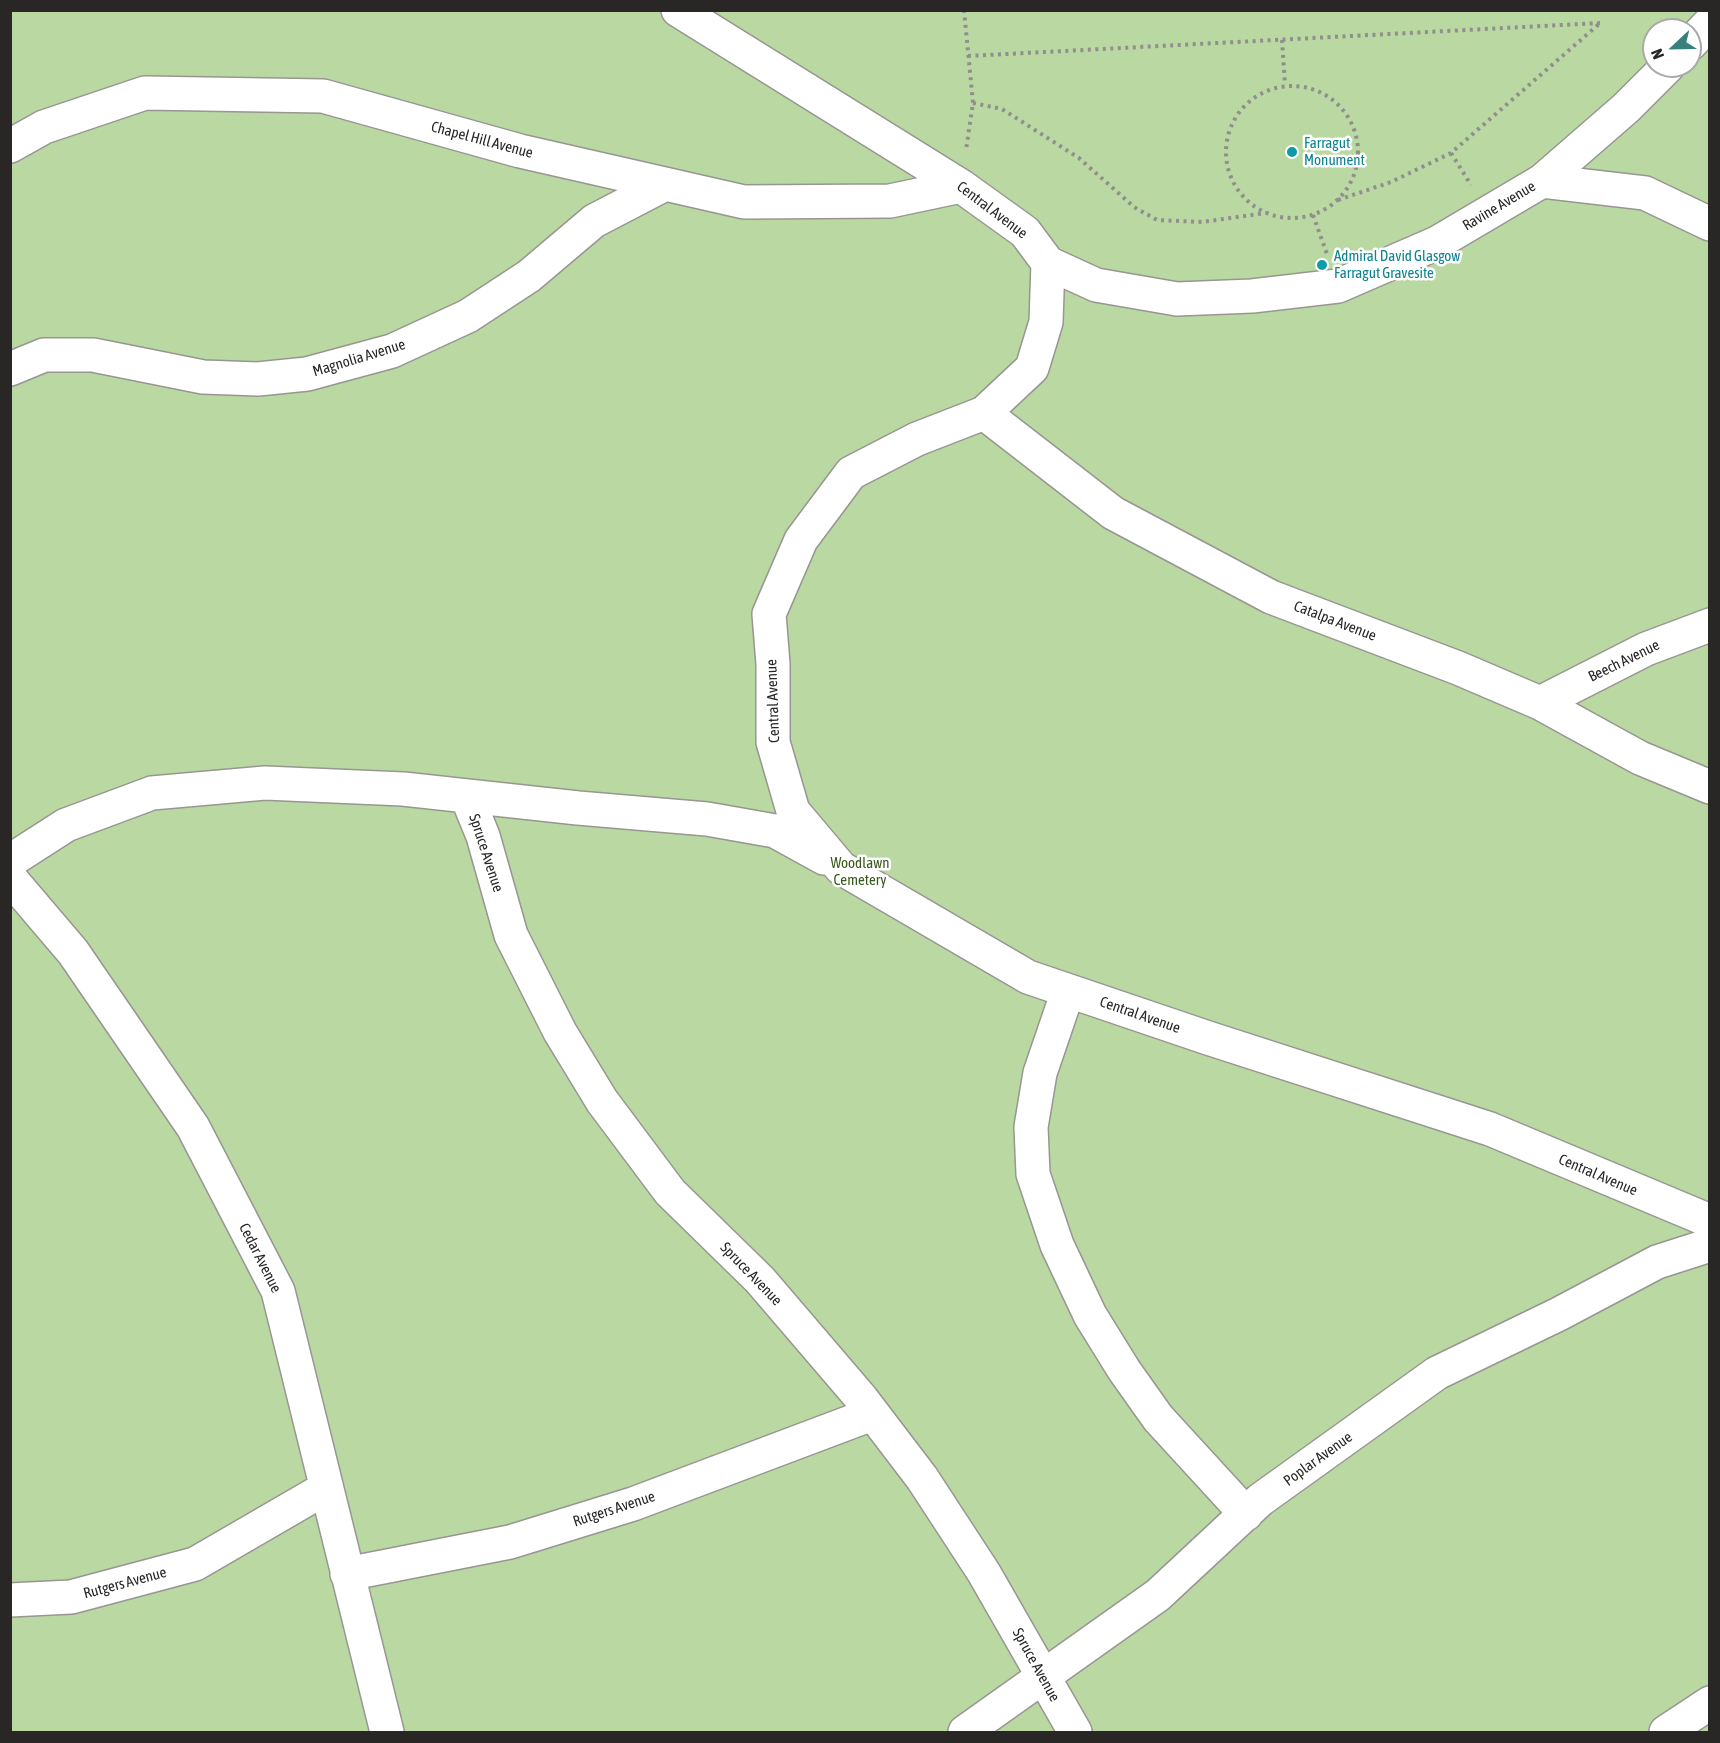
<!DOCTYPE html>
<style>
body{margin:0}
#map{position:relative;width:1720px;height:1743px;overflow:hidden;background:#fcfbf7;font-family:"Asap Condensed",sans-serif}
canvas{display:block}
.frame{position:absolute;inset:0;border:12px solid #282726;pointer-events:none}
.north{position:absolute;left:1642px;top:18px;width:60px;height:60px;box-sizing:border-box;background:#fff;border:2px solid #a9a9a8;border-radius:50%;rotate:248deg;font-size:16px;font-weight:700;line-height:24px;text-align:center;color:#282726}
.north::after{content:'';display:block;margin:auto;width:21px;height:27px;background:#37807e;clip-path:polygon(50% 0,100% 100%,50% 72%,0 100%)}
</style>
<div id="map">
<canvas width="1720" height="1743"></canvas>
<div class="frame"></div>
<div class="north">N</div>
</div>
<script>
const g = document.querySelector('canvas').getContext('2d');
g.lineJoin = 'round';
function fillPath(path, color) {
  g.fillStyle = color;
  g.fill(path, 'evenodd');
}
function toPath(rows) {
  const path = new Path2D();
  for (const r of rows) {
    if (r.length === 3) {
      path.moveTo(r[0] + r[2], r[1]);
      path.arc(r[0], r[1], r[2], 0, 2 * Math.PI);
      continue;
    }
    path.moveTo(r[0], r[1]);
    for (let i = 2; i < r.length; i += 2) path.lineTo(r[i], r[i + 1]);
  }
  return path;
}
function stroke(path, color, width, dash) {
  g.strokeStyle = color;
  g.lineWidth = width;
  g.lineCap = dash ? 'butt' : 'round';
  g.setLineDash(dash || []);
  g.stroke(path);
}
function drawText(font, color, halo, rows, align = 'center') {
  g.font = font + ' "Asap Condensed",sans-serif';
  g.lineWidth = 5;
  g.setLineDash([]);
  g.textBaseline = 'middle';
  g.strokeStyle = halo;
  g.fillStyle = color;
  for (const [text, x, y, turn = 0] of rows) {
    g.save();
    g.translate(x, y);
    g.rotate((+turn || 0) * Math.PI / 180);
    g.textAlign = isNaN(turn) ? turn : align;
    if (halo) g.strokeText(text, 0, 0);
    g.fillText(text, 0, 0);
    g.restore();
  }
}
const green = toPath([
 [11,11,1709,11,1709,1732,11,1732],
 [1654,30,1690,30,1690,66,1654,66]
]);
const path = toPath([
 [964,10,973,103,966,150],
 [1282,40,1285,85],
 [968,56,1600,23],
 [1292,152,66],
 [973,103,1002,109,1079,158,1134,207,1157,220,1202,222,1266,213],
 [1451,153,1471,185],
 [1338,200,1391,182,1451,153,1599,24],
 [1313,215,1327,254]
]);
const minor = toPath([
 [678,10,961,186,1025,232,1048,263,1046,322,1032,368,984,413,917,439,851,473,801,540,769,614,773,664,773,742,793,811,841,868,1028,977,1208,1038,1490,1129,1710,1221],
 [1690,44,1710,23],
 [10,146,44,127,145,93,323,96,520,151,744,202,890,201,961,186],
 [1542,181,1626,108,1668,66],
 [1048,263,1096,285,1177,299,1252,296,1338,286,1437,243,1542,181,1645,193,1710,224],
 [10,369,44,355,93,355,203,377,258,379,307,374,392,351,468,316,529,276,594,221,665,184],
 [984,413,1113,513,1271,597,1458,668,1540,703,1640,758,1710,787],
 [1540,703,1646,649,1710,625],
 [467,797,483,836,511,935,560,1032,602,1101,670,1192,760,1280,861,1398,922,1478,984,1573,1075,1732],
 [10,861,66,825,152,793,265,783,403,789,578,808,707,819,775,831,824,858],
 [10,878,73,952,193,1127,278,1291,387,1732],
 [1068,991,1040,1073,1031,1127,1033,1174,1057,1245,1090,1315,1124,1370,1158,1418,1246,1514],
 [347,1574,510,1542,633,1504,872,1414],
 [10,1600,71,1597,195,1564,326,1488],
 [965,1732,1158,1595,1260,1500,1437,1373,1559,1314,1657,1262,1710,1245],
 [1666,1732,1710,1703]
]);
const markers = [
 [1292,152,6,"#0f9aa8"],
 [1322,265,6,"#0f9aa8"]
];
const streetNames = [
 ["Chapel Hill Avenue",482,140,15],
 ["Ravine Avenue",1499,206,-31],
 ["Central Avenue",992,210,37],
 ["Magnolia Avenue",359,358,-17],
 ["Catalpa Avenue",1335,621,21],
 ["Beech Avenue",1624,661,-26],
 ["Central Avenue",773,701,-92],
 ["Spruce Avenue",486,853,72],
 ["Central Avenue",1140,1015,19],
 ["Central Avenue",1598,1175,23],
 ["Cedar Avenue",260,1258,63],
 ["Spruce Avenue",751,1274,46],
 ["Poplar Avenue",1318,1459,-36],
 ["Rutgers Avenue",614,1509,-18],
 ["Rutgers Avenue",125,1583,-15],
 ["Spruce Avenue",1036,1665,61]
];
const cultureNames = [
 ["Farragut",1304,143],
 ["Monument",1304,160],
 ["Admiral David Glasgow",1334,256],
 ["Farragut Gravesite",1334,273]
];
const parkNames = [
 ["Woodlawn",860,863],
 ["Cemetery",860,880]
];
fillPath(green, '#bad8a2');
stroke(minor, '#979692', 36);
stroke(path, '#908f8d', 4, [3, 4.5]);
stroke(minor, '#fff', 33);
for (const [x, y, r, color] of markers) {
  const dot = new Path2D();
  dot.arc(x, y, r, 0, 2 * Math.PI);
  g.fillStyle = color;
  g.fill(dot);
  stroke(dot, '#fff', 2);
}
drawText('15px', '#282726', '#fff', streetNames);
drawText('15px', '#0d838f', '#fff', cultureNames, 'left');
drawText('15px', '#3a591c', '#fff', parkNames);
</script>
